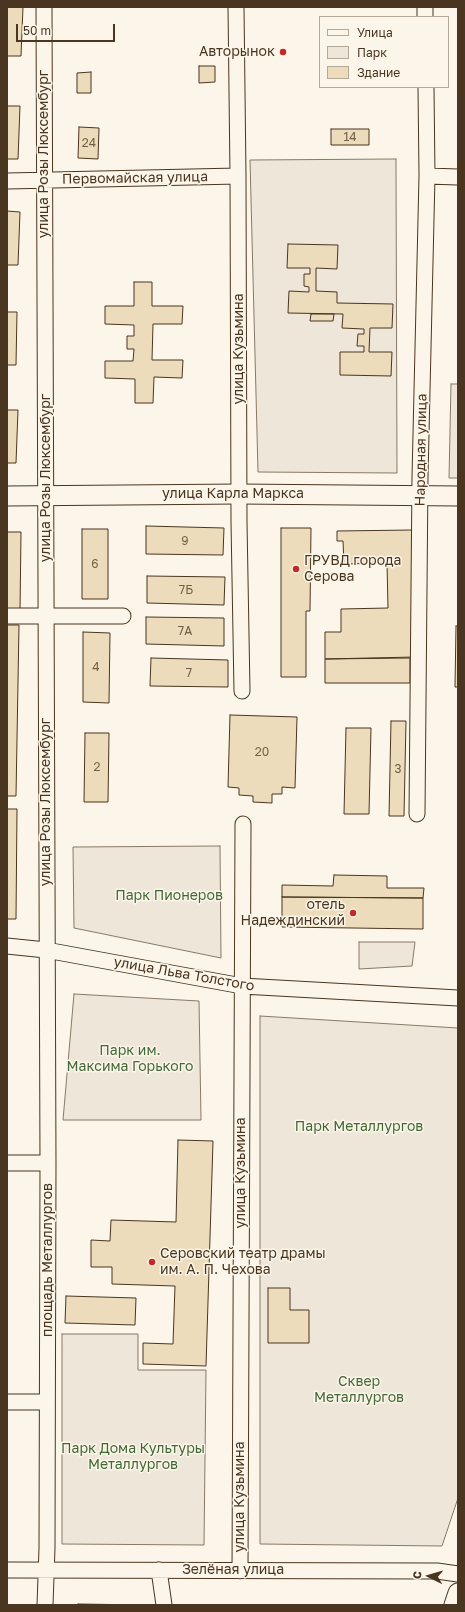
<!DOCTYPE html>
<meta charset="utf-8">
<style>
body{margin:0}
#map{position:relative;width:465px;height:1612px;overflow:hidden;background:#fbf6e9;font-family:"Golos Text",sans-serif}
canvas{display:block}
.frame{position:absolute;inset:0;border:8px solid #4a3520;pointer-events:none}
.legend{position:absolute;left:319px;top:16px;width:130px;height:72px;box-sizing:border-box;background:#fbf6e9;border:1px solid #b4a999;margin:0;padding:5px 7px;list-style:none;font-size:12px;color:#4a3520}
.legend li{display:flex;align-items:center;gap:8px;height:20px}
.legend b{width:20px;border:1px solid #b4a999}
.north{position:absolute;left:409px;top:1556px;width:40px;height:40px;-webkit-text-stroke:3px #fbf6e9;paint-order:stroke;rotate:275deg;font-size:11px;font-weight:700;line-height:16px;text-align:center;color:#4a3520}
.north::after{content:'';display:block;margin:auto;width:14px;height:18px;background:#4a3520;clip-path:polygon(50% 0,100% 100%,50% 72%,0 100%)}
.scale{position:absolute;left:16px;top:24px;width:99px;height:18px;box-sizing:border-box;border:2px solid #4a3520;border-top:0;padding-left:5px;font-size:12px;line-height:14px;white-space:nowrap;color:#4a3520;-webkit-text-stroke:3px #fbf6e9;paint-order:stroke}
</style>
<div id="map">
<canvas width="465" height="1612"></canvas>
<div class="frame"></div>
<ul class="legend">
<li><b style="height:5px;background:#fbf6e9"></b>Улица</li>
<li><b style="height:11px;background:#ede6d9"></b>Парк</li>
<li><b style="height:11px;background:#ecdcbc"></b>Здание</li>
</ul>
<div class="north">С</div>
<div class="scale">50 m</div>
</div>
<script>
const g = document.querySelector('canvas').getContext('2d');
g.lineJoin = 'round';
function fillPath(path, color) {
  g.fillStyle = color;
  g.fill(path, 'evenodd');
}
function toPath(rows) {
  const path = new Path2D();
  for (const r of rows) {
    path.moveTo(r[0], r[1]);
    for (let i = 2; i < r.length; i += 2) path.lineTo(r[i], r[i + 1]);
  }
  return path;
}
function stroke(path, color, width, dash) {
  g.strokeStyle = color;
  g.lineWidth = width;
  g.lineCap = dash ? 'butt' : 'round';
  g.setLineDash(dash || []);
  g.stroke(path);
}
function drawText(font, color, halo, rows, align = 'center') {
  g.font = font + ' "Golos Text",sans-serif';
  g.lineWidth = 3;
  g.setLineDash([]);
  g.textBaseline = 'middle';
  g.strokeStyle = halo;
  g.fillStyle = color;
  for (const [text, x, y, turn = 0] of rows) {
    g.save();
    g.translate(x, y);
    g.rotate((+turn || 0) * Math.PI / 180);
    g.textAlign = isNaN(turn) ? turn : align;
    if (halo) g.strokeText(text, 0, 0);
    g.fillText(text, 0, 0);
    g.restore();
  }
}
const green = toPath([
 [396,159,397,473,258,472,250,160,396,159],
 [451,384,458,384,458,478,449,478,451,384],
 [220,846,221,958,74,928,73,847,220,846],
 [359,942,415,942,412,966,359,969,359,942],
 [74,994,199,1001,201,1120,63,1120,74,994],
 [260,1016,458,1028,458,1498,442,1546,260,1544,260,1016],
 [62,1334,138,1334,138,1370,206,1370,204,1545,62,1544,62,1334]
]);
const building = toPath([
 [7,7,23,7,21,56,7,56,7,7],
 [199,66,215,66,215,82,199,83,199,66],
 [91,72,91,93,77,93,77,73,91,72],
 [7,106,20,106,18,159,7,159,7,106],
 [79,127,99,128,98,159,78,158,79,127],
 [331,129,369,129,369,145,331,145,331,129],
 [7,211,20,212,18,265,7,265,7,211],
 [288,244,338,245,337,269,316,268,316,291,337,292,337,303,393,304,392,328,370,328,369,352,392,352,391,376,340,375,340,352,364,352,364,346,357,346,358,334,364,334,364,329,342,328,343,314,288,313,289,291,309,292,309,287,304,286,304,274,310,274,310,268,287,268,288,244],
 [134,282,152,282,152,306,183,306,182,324,153,324,152,360,183,360,182,378,154,377,153,403,135,403,135,379,105,378,105,361,133,361,134,349,127,349,127,336,134,336,134,325,105,324,105,306,134,306,134,282],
 [7,312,17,312,16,365,7,365,7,312],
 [311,314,334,314,333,321,310,321,311,314],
 [7,410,18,410,16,463,7,463,7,410],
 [146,526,224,528,223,555,146,554,146,526],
 [281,528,311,528,310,611,306,611,306,677,281,677,281,528],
 [82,529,108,529,108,599,82,599,82,529],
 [413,530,415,657,325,659,325,632,341,632,341,609,388,608,387,563,344,564,343,541,337,541,337,531,413,530],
 [7,532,21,532,20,612,7,612,7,532],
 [147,576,225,577,224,605,147,603,147,576],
 [146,617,224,618,224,646,146,644,146,617],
 [7,625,19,625,16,796,7,796,7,625],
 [456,626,458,626,458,687,455,687,456,626],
 [83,632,110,633,109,703,83,702,83,632],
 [151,658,228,660,228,687,150,686,151,658],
 [410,658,410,683,325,683,325,659,410,658],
 [230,715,297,717,295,788,282,787,282,794,272,794,272,803,253,802,253,796,239,795,239,788,228,787,230,715],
 [391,721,406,721,404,816,389,816,391,721],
 [346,728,371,728,369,814,344,814,346,728],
 [85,733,109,733,108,802,84,802,85,733],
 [7,809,17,809,16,919,7,919,7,809],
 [334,875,387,876,387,888,424,888,423,898,282,897,282,885,333,886,334,875],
 [282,897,423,898,423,929,282,927,282,897],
 [178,1140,213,1141,206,1366,143,1364,143,1343,173,1344,175,1286,112,1284,112,1267,91,1267,91,1240,110,1241,111,1220,176,1222,178,1140],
 [268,1288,290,1288,290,1310,309,1310,309,1343,268,1343,268,1288],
 [66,1296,136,1298,135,1325,65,1323,66,1296],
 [78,1604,145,1605,78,1605,78,1604]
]);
const minor = toPath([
 [44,7,48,1163,47,1548,45,1605],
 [236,7,238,176,239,522,242,691],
 [425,7,425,17],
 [427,176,458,177],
 [7,181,238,176],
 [7,616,123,616],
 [417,814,420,477,427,176,426,87],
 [7,946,46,950,242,986,458,998],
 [7,1163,48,1163],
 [7,1402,47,1402],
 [7,1570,437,1571,458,1574],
 [159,1570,164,1605],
 [240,1571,243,824]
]);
const major = toPath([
 [7,496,239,494,458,496],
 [454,1605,458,1593]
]);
const markers = [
 [283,52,4,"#c62828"],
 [296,569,4,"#c62828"],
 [353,913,4,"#c62828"],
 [152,1262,4,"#c62828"]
];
const numberNames = [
 ["14",350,137],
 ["24",89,143],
 ["9",185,541],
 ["6",95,564],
 ["7Б",186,590],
 ["7А",185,631],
 ["4",96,667],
 ["7",189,673],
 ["20",262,752],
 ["2",97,767],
 ["3",398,769]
];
const poiNames = [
 ["Авторынок",275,52],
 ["ГРУВД города",304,561,"left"],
 ["Серова",304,577,"left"],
 ["отель",345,905],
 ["Надеждинский",345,921],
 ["Серовский театр драмы",160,1254,"left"],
 ["им. А. П. Чехова",160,1270,"left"]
];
const streetNames = [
 ["улица Розы Люксембург",44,154,-90],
 ["Первомайская улица",135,178,-1],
 ["улица Кузьмина",239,349,-90],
 ["Народная улица",421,450,-89],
 ["улица Розы Люксембург",46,478,-90],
 ["улица Карла Маркса",233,494],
 ["улица Розы Люксембург",46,802,-90],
 ["улица Льва Толстого",184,974,10],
 ["улица Кузьмина",241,1173,-90],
 ["площадь Металлургов",48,1260,-90],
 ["улица Кузьмина",240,1497,-90],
 ["Зелёная улица",233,1570]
];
const parkNames = [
 ["Парк Пионеров",169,896],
 ["Парк им.",130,1051],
 ["Максима Горького",130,1067],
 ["Парк Металлургов",359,1127],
 ["Сквер",359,1382],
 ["Металлургов",359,1398],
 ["Парк Дома Культуры",133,1449],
 ["Металлургов",133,1465]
];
fillPath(green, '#ede6d9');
stroke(green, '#887966', 1);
fillPath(building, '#ecdcbc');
stroke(building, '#4a3520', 1);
stroke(minor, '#4a3520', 17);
stroke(major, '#4a3520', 21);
stroke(minor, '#fbf6e9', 15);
stroke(major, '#fbf6e9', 19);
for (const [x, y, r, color] of markers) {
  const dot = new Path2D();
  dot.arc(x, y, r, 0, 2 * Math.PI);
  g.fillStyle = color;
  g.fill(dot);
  stroke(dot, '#fbf6e9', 1.5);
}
drawText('12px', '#725f47', null, numberNames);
drawText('14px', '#4a3520', '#fbf6e9', poiNames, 'right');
drawText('14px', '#4a3520', '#fbf6e9', streetNames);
drawText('14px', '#436837', '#fbf6e9', parkNames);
</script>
